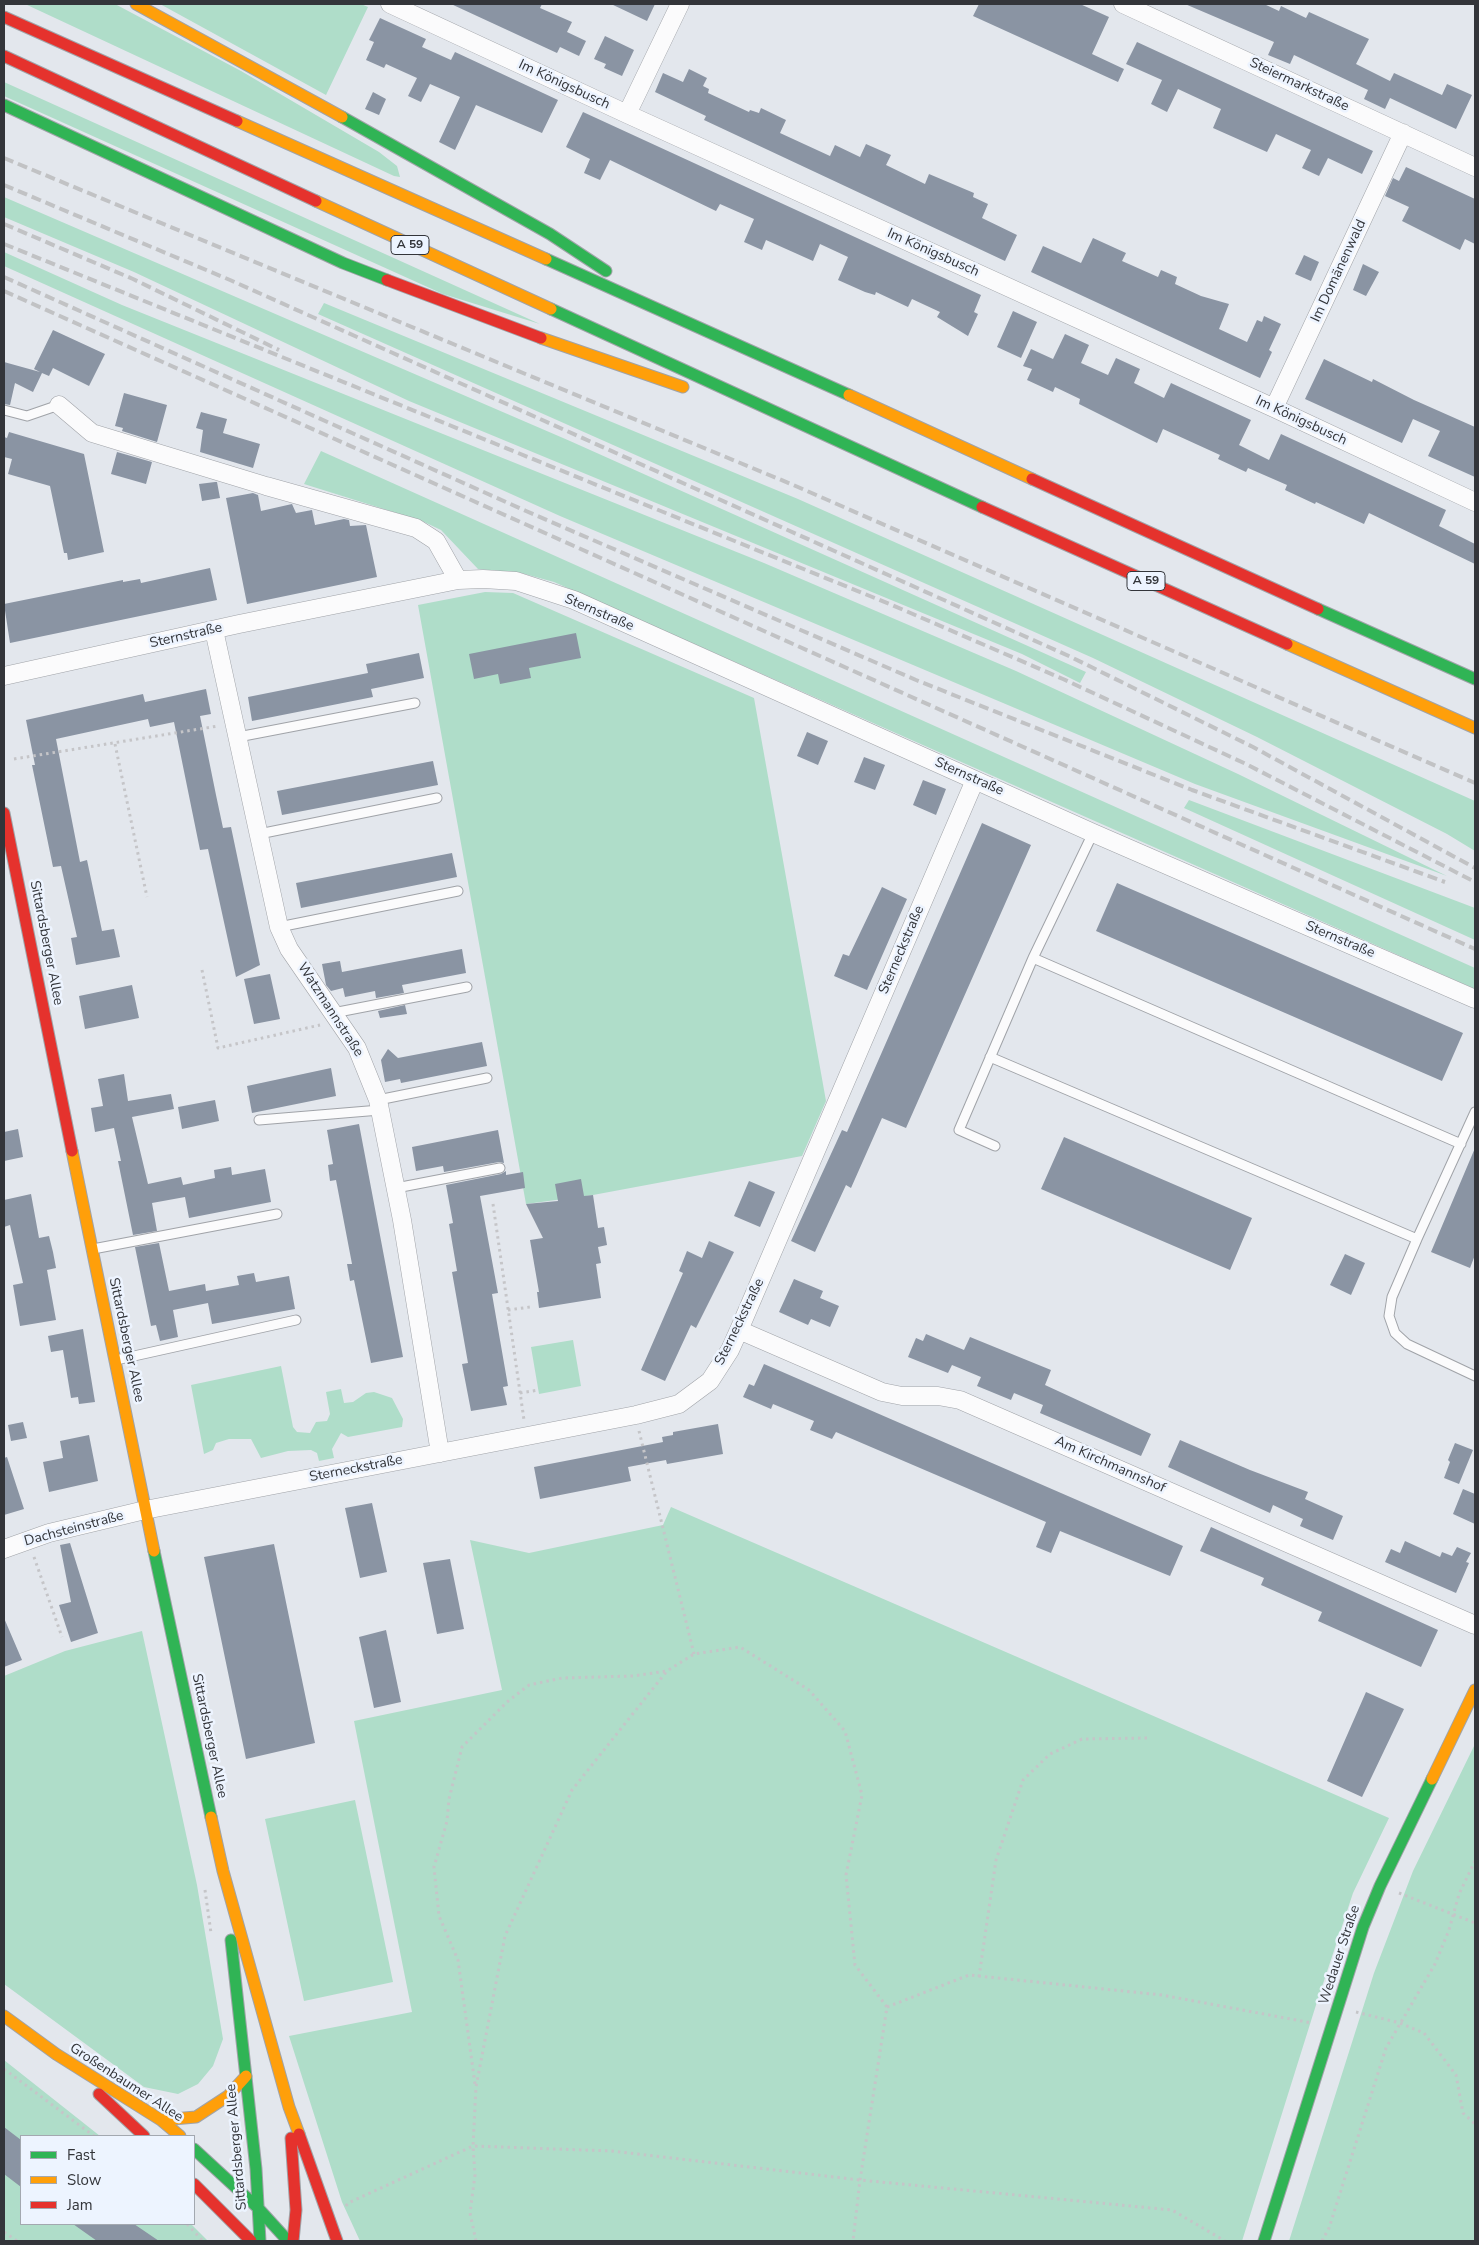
<!DOCTYPE html>
<meta charset="utf-8">
<style>
body{margin:0}
#map{position:relative;width:1479px;height:2245px;overflow:hidden;background:#e3e7ed;font-family:"Nunito Sans",sans-serif}
canvas{display:block}
.frame{position:absolute;inset:0;border:5px solid #33353a;pointer-events:none}
.legend{position:absolute;left:20px;top:2135px;width:175px;height:90px;box-sizing:border-box;background:#edf4ff;border:1px solid #a3a8b0;margin:0;padding:6px 9px;list-style:none;font-size:15px;color:#33353a}
.legend li{display:flex;align-items:center;gap:10px;height:25px}
.legend b{width:25px;border:1px solid #a3a8b0}
</style>
<div id="map">
<canvas width="1479" height="2245"></canvas>
<div class="frame"></div>
<ul class="legend">
<li><b style="height:6px;background:#30b455"></b>Fast</li>
<li><b style="height:6px;background:#ff9f0a"></b>Slow</li>
<li><b style="height:6px;background:#e5322d"></b>Jam</li>
</ul>
</div>
<script>
const g = document.querySelector('canvas').getContext('2d');
g.lineJoin = 'round';
function fillPath(path, color) {
  g.fillStyle = color;
  g.fill(path, 'evenodd');
}
function toPath(rows) {
  const path = new Path2D();
  for (const r of rows) {
    path.moveTo(r[0], r[1]);
    for (let i = 2; i < r.length; i += 2) path.lineTo(r[i], r[i + 1]);
  }
  return path;
}
function stroke(path, color, width, dash) {
  g.strokeStyle = color;
  g.lineWidth = width;
  g.lineCap = dash ? 'butt' : 'round';
  g.setLineDash(dash || []);
  g.stroke(path);
}
function drawText(font, color, halo, rows, align = 'center') {
  g.font = font + ' "Nunito Sans",sans-serif';
  g.lineWidth = 5;
  g.setLineDash([]);
  g.textBaseline = 'middle';
  g.strokeStyle = halo;
  g.fillStyle = color;
  for (const [text, x, y, turn = 0] of rows) {
    g.save();
    g.translate(x, y);
    g.rotate((+turn || 0) * Math.PI / 180);
    g.textAlign = isNaN(turn) ? turn : align;
    if (halo) g.strokeText(text, 0, 0);
    g.fillText(text, 0, 0);
    g.restore();
  }
}
const green = toPath([
 [25,4,115,4,241,71,379,152,397,166,400,177,394,176],
 [160,4,361,4,368,7,326,95],
 [4,82,540,324,443,294,4,96],
 [4,197,570,441,1086,672,1080,683,1022,654,409,401,134,272,4,217],
 [4,252,122,305,764,563,1016,671,1238,774,1447,876,1195,784,560,516,4,266],
 [324,303,798,499,1475,801,1475,851,1447,834,1257,737,1093,658,318,314],
 [321,451,1475,968,1475,989,554,582,521,573,478,569,441,530,422,521,304,484],
 [485,592,513,593,754,698,826,1101,802,1156,593,1195,526,1204,418,605],
 [1189,800,1475,908,1475,940,1184,808],
 [573,1340,581,1386,539,1394,531,1347],
 [281,1366,293,1427,297,1432,310,1433,316,1422,327,1421,330,1414,326,1392,341,1389,344,1403,353,1402,366,1393,374,1392,392,1398,403,1419,402,1427,348,1437,341,1433,332,1449,334,1458,319,1461,317,1453,311,1450,288,1451,261,1458,251,1439,229,1439,216,1443,213,1450,204,1454,191,1385],
 [671,1507,1389,1818,1353,1893,1316,2005,1242,2241,360,2241,342,2202,289,2036,412,2012,354,1721,502,1690,470,1540,529,1553,663,1525],
 [142,1631,197,1885,223,2039,213,2066,198,2084,178,2094,144,2087,4,1984,4,1676,65,1651],
 [1475,1744,1475,2241,1289,2241,1374,1973,1413,1871],
 [355,1800,393,1982,304,2001,265,1819],
 [4,2060,100,2136,21,2136,21,2224,191,2224,208,2241,4,2241]
]);
const building = toPath([
 [451,4,542,4,540,8,572,22,567,32,586,41,579,56,560,47,557,53],
 [611,4,655,4,647,21],
 [979,4,1080,4,1109,17,1092,54,1124,69,1118,82,973,16],
 [1185,4,1264,4,1279,11,1281,6,1306,18,1309,12,1369,39,1356,64,1390,81,1394,73,1442,95,1447,84,1472,95,1456,129,1390,98,1385,109,1364,99,1368,90,1294,55,1290,64,1268,55,1274,42],
 [380,18,426,39,422,47,451,60,455,52,558,100,542,133,476,105,455,150,439,142,460,97,430,84,421,102,408,96,417,78,386,64,384,68,366,60,374,42,369,40],
 [605,36,634,50,622,76,604,68,606,64,594,59],
 [1137,42,1373,151,1362,174,1328,158,1319,176,1302,168,1311,150,1276,134,1267,152,1213,128,1221,109,1178,89,1167,112,1151,104,1162,80,1126,64],
 [689,69,707,78,703,86,709,89,708,93,749,112,750,110,759,113,761,108,786,120,780,133,830,156,835,145,860,157,866,144,891,155,886,165,925,184,929,174,974,193,973,197,988,204,982,218,1017,235,1005,261,704,120,706,116,655,92,663,73,683,82],
 [373,92,386,99,379,115,365,109],
 [583,112,981,295,974,312,978,314,968,336,937,317,940,312,912,299,908,307,876,292,875,295,865,292,838,280,848,257,820,244,813,261,766,240,762,250,744,242,754,219,720,204,716,211,610,160,600,180,584,173,590,159,566,147],
 [1406,167,1475,199,1475,244,1465,239,1460,250,1402,221,1409,207,1385,196,1393,178,1399,181],
 [1093,238,1126,253,1122,261,1158,277,1161,270,1177,277,1175,284,1201,296,1229,304,1219,329,1247,342,1257,320,1262,322,1264,316,1281,324,1269,350,1272,352,1260,378,1031,272,1043,246,1081,263],
 [1304,255,1319,262,1311,281,1295,274],
 [1363,264,1379,272,1366,296,1353,290],
 [1013,311,1037,322,1021,358,997,347],
 [53,330,105,354,89,386,53,368,49,376,42,373,33,392,15,383,10,405,4,404,4,362,40,372,34,369],
 [1065,334,1089,345,1081,363,1108,375,1116,358,1140,369,1134,383,1164,398,1171,383,1251,420,1239,445,1269,460,1281,434,1446,510,1439,526,1475,544,1475,564,1369,513,1364,524,1316,502,1315,504,1285,490,1287,485,1248,468,1246,472,1218,459,1220,455,1163,429,1157,443,1079,404,1080,399,1055,387,1053,392,1027,380,1032,369,1023,366,1031,349,1053,359],
 [1324,359,1372,382,1373,379,1414,400,1475,427,1475,477,1428,456,1440,431,1413,419,1402,443,1305,399],
 [124,393,167,405,157,442,122,431,123,428,115,426],
 [201,412,227,419,223,433,260,444,253,468,200,452,203,430,196,428],
 [9,432,84,454,104,552,68,560,67,553,64,553,50,486,8,474,12,459,4,457,4,437,7,438],
 [117,452,152,462,146,484,111,474],
 [215,482,217,482,220,498,202,501,199,484],
 [253,493,258,495,261,511,292,504,296,513,312,510,315,525,344,519,349,520,350,526,366,525,377,577,247,604,226,498],
 [210,568,217,600,10,643,4,604,123,580,123,582,140,579,141,583],
 [576,633,581,658,529,668,531,678,500,684,498,674,474,679,469,654],
 [419,653,424,678,371,689,373,697,252,721,248,697,368,673,366,664],
 [206,689,211,714,200,716,216,795,223,828,231,827,260,965,236,977,208,849,200,850,174,722,150,727,148,719,56,739,80,862,87,860,102,931,114,929,120,957,76,965,71,938,77,937,61,866,53,867,32,765,35,765,26,720,143,694,145,702],
 [807,732,828,741,818,765,797,756],
 [864,757,885,765,875,790,854,782],
 [433,761,438,785,282,815,277,791],
 [923,780,946,789,936,815,913,805],
 [982,823,1031,845,906,1128,882,1118,851,1188,846,1185,815,1252,791,1241,842,1130,847,1132],
 [452,853,457,877,301,908,296,883],
 [1117,883,1463,1033,1442,1081,1096,931],
 [882,887,907,899,867,990,834,976,843,954,849,956],
 [462,949,466,973,402,985,404,993,376,998,375,991,345,997,343,988,331,991,326,985,322,964,340,961,342,972],
 [270,974,280,1019,254,1024,244,979],
 [132,985,139,1018,85,1029,79,996],
 [405,1005,407,1014,380,1018,378,1011],
 [482,1042,487,1066,401,1083,400,1079,385,1082,381,1060,388,1049,398,1058],
 [331,1068,336,1096,252,1113,247,1086],
 [124,1074,128,1101,171,1094,174,1109,132,1117,148,1184,181,1177,183,1185,215,1178,214,1170,231,1167,232,1175,265,1169,271,1202,189,1218,185,1197,152,1203,157,1231,133,1235,118,1161,121,1161,114,1128,95,1132,91,1108,103,1106,98,1079],
 [215,1100,219,1121,182,1129,178,1107],
 [359,1124,403,1357,371,1363,354,1280,350,1281,347,1264,352,1264,336,1180,330,1181,328,1165,333,1164,327,1130],
 [18,1129,23,1157,4,1161,4,1132],
 [498,1130,504,1163,499,1162,444,1172,443,1166,416,1171,412,1147],
 [1064,1137,1252,1218,1230,1270,1041,1189],
 [1475,1148,1475,1255,1470,1268,1431,1252],
 [506,1171,506,1175,523,1172,525,1188,480,1196,498,1293,492,1294,508,1386,503,1387,507,1405,471,1411,462,1364,468,1363,452,1272,457,1271,449,1224,453,1223,446,1185,501,1174],
 [581,1179,584,1196,593,1195,598,1228,604,1227,607,1245,598,1247,601,1263,596,1264,601,1298,539,1308,537,1292,539,1292,530,1240,543,1238,526,1204,558,1201,555,1184],
 [749,1181,775,1192,760,1227,734,1216],
 [31,1194,39,1238,49,1236,53,1252,56,1268,47,1270,56,1320,20,1326,13,1285,23,1283,10,1225,4,1227,4,1200],
 [709,1241,734,1252,696,1328,691,1325,665,1381,641,1370,683,1273,679,1271,687,1251,702,1258],
 [159,1243,169,1291,205,1284,206,1291,239,1285,237,1276,254,1273,256,1282,289,1276,295,1309,212,1324,208,1303,173,1310,178,1337,160,1341,156,1325,151,1326,135,1247],
 [1345,1254,1365,1263,1351,1295,1330,1285],
 [794,1279,823,1291,820,1298,839,1306,830,1327,811,1319,808,1325,779,1312],
 [83,1329,95,1402,79,1404,78,1397,71,1398,63,1350,51,1352,48,1336],
 [926,1334,964,1350,970,1337,1051,1370,1045,1385,1151,1434,1141,1456,1040,1413,1043,1405,1014,1393,1011,1400,977,1386,981,1377,952,1365,948,1373,908,1357,916,1338,923,1341],
 [764,1364,1183,1546,1170,1576,1060,1531,1051,1553,1036,1547,1046,1522,836,1432,832,1439,810,1430,814,1421,773,1404,771,1409,743,1397,749,1384,754,1386],
 [23,1422,27,1438,11,1441,8,1425],
 [718,1424,723,1454,667,1464,666,1460,628,1467,631,1481,540,1499,534,1467,663,1442,662,1437,673,1435,673,1432],
 [89,1435,98,1481,49,1492,43,1462,63,1458,60,1441],
 [1180,1440,1250,1470,1308,1492,1305,1499,1343,1516,1333,1540,1300,1526,1303,1519,1273,1505,1270,1513,1168,1467],
 [1455,1443,1473,1450,1459,1484,1444,1478,1450,1462,1448,1460],
 [7,1457,24,1509,4,1515,4,1458],
 [1463,1489,1475,1494,1475,1524,1453,1514],
 [372,1503,387,1572,360,1578,345,1508],
 [1211,1527,1438,1630,1421,1667,1318,1621,1322,1612,1261,1585,1264,1578,1200,1551],
 [1405,1541,1440,1557,1442,1552,1452,1556,1457,1547,1471,1553,1466,1562,1469,1563,1456,1593,1385,1562,1391,1549,1400,1553],
 [70,1543,98,1633,71,1642,59,1605,71,1602,60,1545],
 [274,1544,315,1743,246,1759,204,1557],
 [450,1559,464,1629,437,1634,423,1563],
 [4,1618,22,1660,4,1667],
 [386,1630,401,1702,374,1708,359,1637],
 [1366,1692,1404,1709,1362,1797,1327,1781],
 [4,2127,21,2140,21,2187,4,2174],
 [73,2224,134,2224,159,2241,97,2241]
]);
const path = toPath([
 [115,744,147,897],
 [14,759,218,726],
 [202,970,218,1048,320,1025],
 [493,1204,524,1420],
 [508,1310,530,1307],
 [520,1393,539,1390],
 [639,1431,694,1654],
 [34,1557,62,1637],
 [205,1890,211,1933],
 [1399,1893,1475,1923],
 [979,1977,996,1860,1023,1780,1050,1754,1082,1739,1148,1738],
 [887,2007,969,1975,1162,1995,1312,2023],
 [1356,2012,1400,2023,1424,2033,1456,2075,1463,2113,1475,2124],
 [4,2069,94,2136],
 [475,2084,458,1960,439,1916,434,1867,447,1821,449,1799,462,1747,507,1702,529,1685,562,1678,633,1676,667,1671],
 [346,2206,348,2203,473,2146,612,2151,860,2180,1172,2210,1225,2241],
 [187,2224,203,2241],
 [4,2232,17,2241],
 [476,2241,470,2213,475,2175,473,2146,476,2087,505,1936,572,1790,667,1671,694,1654,740,1647,809,1690,845,1731,862,1795,846,1875,855,1965,887,2007,860,2180,853,2241],
 [1322,2241,1329,2228,1386,2048,1435,1964,1449,1930,1459,1894,1475,1861]
]);
const lane = toPath([
 [4,410,27,416,59,405],
 [238,737,415,703],
 [259,834,437,798],
 [279,927,458,891],
 [1033,958,1461,1144],
 [333,1013,467,987],
 [990,1057,1417,1239,1475,1112],
 [378,1100,487,1078],
 [259,1120,380,1110],
 [995,1146,959,1130,1033,958,1093,833],
 [396,1188,500,1168],
 [1417,1239,1392,1297,1389,1316,1395,1333,1407,1344,1475,1376],
 [93,1249,277,1214],
 [116,1360,296,1320]
]);
const street = toPath([
 [390,4,627,114,1274,408,1475,502],
 [1123,4,1475,167],
 [627,114,680,4],
 [59,405,92,433,266,486,416,528,436,541,458,580],
 [1274,408,1403,133],
 [214,630,279,927,289,949,357,1048,378,1100,402,1220,440,1453],
 [4,676,239,624,458,580,483,579,516,581,574,600,1093,833,1475,999],
 [739,1330,882,1392,902,1396,938,1396,960,1400,1475,1625],
 [4,1549,49,1533,145,1510,636,1415,679,1404,710,1381,730,1350,739,1330,975,780]
]);
const fast = toPath([
 [4,105,343,263,387,280],
 [342,117,550,234,606,271],
 [546,259,849,395],
 [551,309,982,507],
 [1318,609,1475,679],
 [154,1551,211,1817],
 [231,1940,256,2169,260,2241],
 [194,2149,257,2207,288,2241],
 [1264,2241,1363,1927,1380,1886,1432,1779]
]);
const slow = toPath([
 [136,4,342,117],
 [237,121,546,259],
 [316,201,551,309],
 [541,338,683,387],
 [849,395,1032,479],
 [1287,644,1475,728],
 [72,1151,154,1551],
 [1432,1779,1475,1690],
 [211,1817,223,1871,289,2107,299,2134],
 [4,2016,56,2054,161,2120,180,2136],
 [161,2120,196,2117,228,2096,246,2076]
]);
const jam = toPath([
 [4,17,237,121],
 [4,56,316,201],
 [387,280,541,338],
 [1032,479,1318,609],
 [982,507,1287,644],
 [4,813,72,1151],
 [99,2094,144,2136],
 [299,2134,337,2241],
 [291,2138,296,2210,293,2241],
 [194,2184,251,2241]
]);
const rail = toPath([
 [4,158,791,484,1475,783],
 [4,185,230,280,1071,657,1253,747,1475,868],
 [4,224,133,279,279,350],
 [4,244,892,605,1063,679,1246,764,1475,882],
 [4,277,526,511,916,680,1192,790,1445,882],
 [4,291,1475,949]
]);
const shields = [
 [410,245,38],
 [1146,581,38]
];
const shieldNames = [
 ["A 59",410,245],
 ["A 59",1146,581]
];
const streetNames = [
 ["Im Königsbusch",564,85,25],
 ["Steiermarkstraße",1299,85,25],
 ["Im Königsbusch",933,253,24],
 ["Im Domänenwald",1339,271,-65],
 ["Im Königsbusch",1301,421,25],
 ["Sternstraße",599,613,23],
 ["Sternstraße",186,636,-13],
 ["Sternstraße",969,777,24],
 ["Sternstraße",1340,940,23],
 ["Sittardsberger Allee",46,943,79],
 ["Sterneckstraße",902,950,-67],
 ["Watzmannstraße",330,1010,57],
 ["Sterneckstraße",740,1322,-64],
 ["Sittardsberger Allee",126,1340,78],
 ["Am Kirchmannshof",1110,1465,24],
 ["Sterneckstraße",356,1469,-11],
 ["Dachsteinstraße",74,1529,-15],
 ["Sittardsberger Allee",209,1736,78],
 ["Wedauer Straße",1340,1955,-72],
 ["Großenbaumer Allee",126,2083,33],
 ["Sittardsberger Allee",237,2147,-95]
];
fillPath(green, '#afddc9');
fillPath(building, '#8a94a3');
stroke(lane, '#a0a3a8', 11);
stroke(street, '#a0a3a8', 19);
stroke(fast, '#a0a3a8', 13);
stroke(slow, '#a0a3a8', 13);
stroke(jam, '#a0a3a8', 13);
stroke(path, '#c5c5c8', 3, [2.5, 4]);
stroke(lane, '#fbfbfc', 9);
stroke(street, '#fbfbfc', 18);
stroke(fast, '#30b455', 11);
stroke(slow, '#ff9f0a', 11);
stroke(jam, '#e5322d', 11);
stroke(rail, '#c1c2c4', 4, [10, 5]);
for (const [x, y, w] of shields) {
  const box = new Path2D();
  box.roundRect(x - w / 2, y - 9.5, w, 19, 4);
  g.fillStyle = '#edf4ff';
  g.fill(box);
  stroke(box, '#33353a', 1);
}
drawText('bold 12px', '#33353a', null, shieldNames);
drawText('14px', '#33353a', '#edf4ff', streetNames);
</script>
